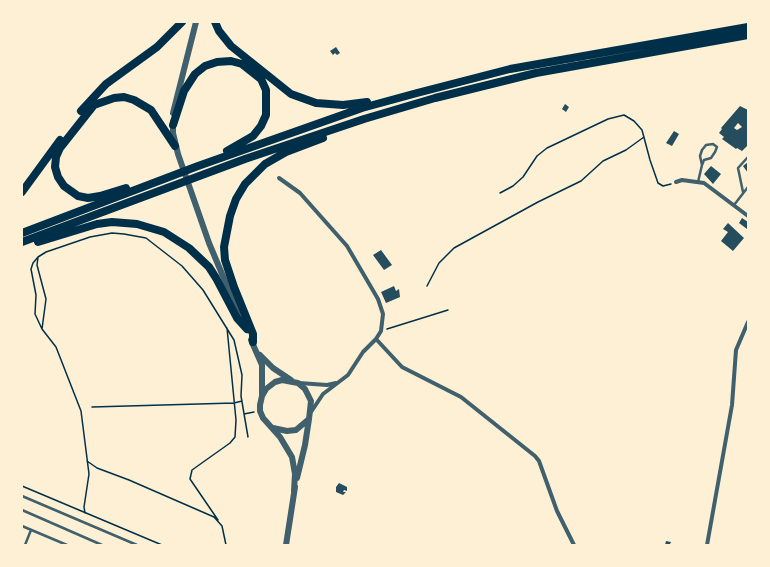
<!DOCTYPE html>
<style>
body{margin:0}
#map{position:relative;width:770px;height:567px;overflow:hidden;background:#fdf0d5;font-family:"Source Sans 3",sans-serif}
canvas{display:block}
.frame{position:absolute;inset:0;border:23px solid #fdf0d5;pointer-events:none}
</style>
<div id="map">
<canvas width="770" height="567"></canvas>
<div class="frame"></div>
</div>
<script>
const g = document.querySelector('canvas').getContext('2d');
g.lineJoin = 'round';
function fillPath(path, color) {
  g.fillStyle = color;
  g.fill(path, 'evenodd');
}
function toPath(rows) {
  const path = new Path2D();
  for (const r of rows) {
    path.moveTo(r[0], r[1]);
    for (let i = 2; i < r.length; i += 2) path.lineTo(r[i], r[i + 1]);
  }
  return path;
}
function stroke(path, color, width, dash) {
  g.strokeStyle = color;
  g.lineWidth = width;
  g.lineCap = dash ? 'butt' : 'round';
  g.setLineDash(dash || []);
  g.stroke(path);
}
const building = toPath([
 [336,47,340,53,337,55,335,53,333,55,330,51],
 [565,104,569,107,566,112,562,109],
 [740,106,748,110,748,145,742,151,737,148,736,149,722,139,724,137,719,133,722,129,721,128],
 [738,123,742,127,737,130,734,128],
 [674,131,679,134,672,146,666,143],
 [748,162,748,173,743,166],
 [711,166,721,174,713,184,704,174],
 [742,218,748,222,747,229,739,223],
 [728,223,744,238,733,251,721,241,728,232,723,229],
 [381,250,392,265,384,270,373,255],
 [394,286,396,291,399,289,400,297,386,303,381,292],
 [339,483,347,487,347,491,344,490,343,492,346,492,343,495,336,492,336,487],
 [666,541,671,542,670,544,674,545,665,545]
]);
const path = toPath([
 [500,193,513,186,523,177,537,156,547,148,608,119,624,115,634,121,642,130,650,160,658,183,663,186,671,184],
 [38,257,37,265,46,299,42,329],
 [427,286,439,263,454,248,538,202,581,181,603,161,626,150,644,137],
 [387,329,448,310],
 [92,407,234,403,242,401],
 [244,414,254,412],
 [87,461,97,468,129,480,214,517,222,526,226,545],
 [22,486,162,545],
 [85,513,84,507,89,474,81,411,56,347,42,329,35,314,36,295,31,269,33,263,38,257,46,252,90,237,112,233,124,234,146,238,182,266,203,290,234,340,242,375,241,396,248,437],
 [218,520,190,479,192,470,230,443,235,437,236,420,227,328]
]);
const service = toPath([
 [698,182,702,165,704,160,711,158,715,152,717,147,713,144,706,145,702,150,700,156,702,165],
 [743,192,738,168,748,157],
 [734,205,748,187],
 [22,496,137,545],
 [22,510,102,545],
 [22,526,67,545],
 [25,545,31,530]
]);
const minor = toPath([
 [279,178,300,193,347,246,378,299,383,314,381,331,376,339,363,352,348,375,323,394,311,412],
 [676,182,682,180,704,183,748,216],
 [376,339,402,367,461,397,535,456,539,461,557,511,574,545],
 [299,383,327,385,336,383],
 [707,545,732,405,736,350,748,322]
]);
const tertiary = toPath([
 [173,113,196,22],
 [173,122,173,133,178,154,209,243,241,319],
 [251,340,262,365,262,396],
 [260,355,273,368,291,380],
 [273,428,287,431,296,430,309,419,311,401,305,389,298,383,282,380,275,382,266,389,262,396,260,405,260,411,263,418,280,437,292,457,295,474,294,491],
 [297,478,305,445,309,419],
 [286,545,295,487]
]);
const trunk = toPath([
 [215,22,219,31,231,46,291,94,316,103,343,105,367,102],
 [81,111,106,84,157,47,182,22],
 [173,125,184,91,195,74,205,66,217,62,231,61,242,64,261,79,266,90,266,115,261,126,253,136,227,151],
 [126,188,100,196,88,198,78,196,64,186,58,177,55,167,56,157,60,148,94,105,114,98,124,97,134,100,151,110,175,146],
 [22,192,60,140],
 [22,233,198,166,362,108,417,93,510,69,748,27],
 [22,242,245,159,364,119,435,98,536,73,748,35],
 [38,242,97,224,112,222,137,224,164,232,189,248,209,267,216,278,237,318,247,329],
 [253,342,253,334,234,287,225,260,224,247,230,216,236,199,245,184,265,164,286,152,323,138]
]);
fillPath(building, '#264d5e');
stroke(path, '#003049', 1.5);
stroke(service, '#3f606c', 2.5);
stroke(minor, '#3f606c', 4);
stroke(tertiary, '#3f606c', 6);
stroke(trunk, '#003049', 8);
</script>
